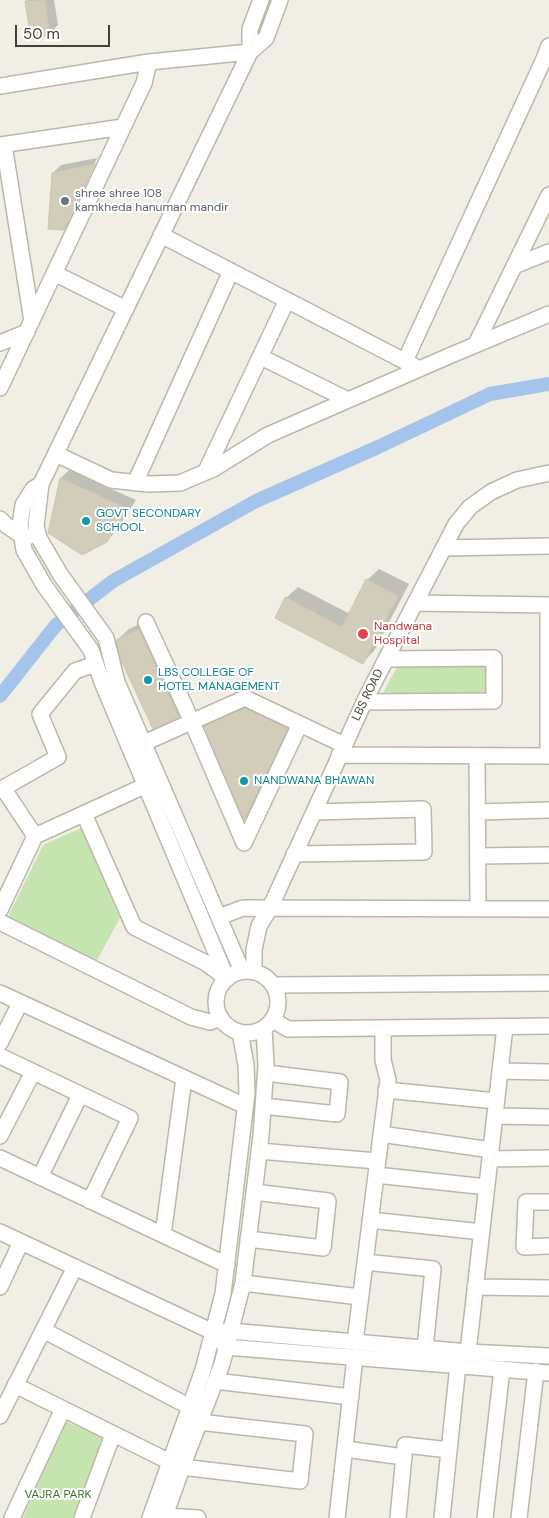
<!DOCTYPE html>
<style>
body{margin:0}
#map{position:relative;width:549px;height:1518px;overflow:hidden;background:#f1efe5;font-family:"DM Sans",sans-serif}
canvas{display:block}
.scale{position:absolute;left:15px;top:25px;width:95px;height:22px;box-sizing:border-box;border:2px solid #434035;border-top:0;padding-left:6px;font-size:15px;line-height:18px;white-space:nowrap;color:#434035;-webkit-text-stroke:4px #fff;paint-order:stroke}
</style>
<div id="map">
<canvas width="549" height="1518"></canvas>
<div class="scale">50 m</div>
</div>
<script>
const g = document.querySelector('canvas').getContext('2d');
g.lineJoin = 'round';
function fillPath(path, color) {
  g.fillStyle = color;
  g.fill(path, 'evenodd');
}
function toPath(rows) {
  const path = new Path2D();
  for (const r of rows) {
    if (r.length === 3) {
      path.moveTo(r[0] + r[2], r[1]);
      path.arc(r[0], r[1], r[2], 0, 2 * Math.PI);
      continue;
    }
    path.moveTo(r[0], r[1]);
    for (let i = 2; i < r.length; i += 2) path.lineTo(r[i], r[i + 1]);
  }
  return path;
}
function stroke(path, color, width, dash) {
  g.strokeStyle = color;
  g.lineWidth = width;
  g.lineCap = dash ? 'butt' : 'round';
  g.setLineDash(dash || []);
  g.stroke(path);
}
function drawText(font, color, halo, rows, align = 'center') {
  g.font = font + ' "DM Sans",sans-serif';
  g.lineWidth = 4;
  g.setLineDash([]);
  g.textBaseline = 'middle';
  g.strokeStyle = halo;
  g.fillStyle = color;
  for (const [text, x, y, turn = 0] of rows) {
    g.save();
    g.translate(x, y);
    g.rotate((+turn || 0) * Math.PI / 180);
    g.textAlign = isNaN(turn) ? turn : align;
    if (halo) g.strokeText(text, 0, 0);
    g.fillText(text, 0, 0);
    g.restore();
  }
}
const green = toPath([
 [487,664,487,694,382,695,398,665],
 [81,828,120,918,96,962,8,917,43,845],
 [65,1421,103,1437,73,1518,23,1518]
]);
const shadow = toPath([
 [28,0,54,0,58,25,50,33,27,1],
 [102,157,72,220,64,229,53,173,61,165],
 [97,158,99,159,69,222,67,222],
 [69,470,136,500,115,532,106,541,50,533,61,478],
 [379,569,409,584,374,651,363,662,286,598,298,587,350,614,367,580],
 [150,619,190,705,179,716,154,727,117,640,129,629],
 [257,698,298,717,255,807,245,818,206,727,217,715]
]);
const canal = toPath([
 [0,696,56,625,113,581,256,501,376,448,490,394,549,384]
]);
const building = toPath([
 [45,0,50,35,31,38,25,1,45,0],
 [95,164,64,230,48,229,52,173,95,164],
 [60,478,129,509,107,542,82,555,48,533,60,478],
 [366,579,398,596,363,664,275,618,285,597,342,627,366,579],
 [139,629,179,717,153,729,121,660,116,640,139,629],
 [245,708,288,729,244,820,204,726,245,708]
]);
const minor = toPath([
 [250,52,250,29,261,0],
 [0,86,149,62,250,52],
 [0,145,123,127],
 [4,145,32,321],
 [161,235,414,366],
 [514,266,549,252],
 [54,273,126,309],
 [0,343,27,332],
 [476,344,549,195],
 [261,357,348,400],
 [405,361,544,59,549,46],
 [0,388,144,83,149,62],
 [56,454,111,480,149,484,180,483,213,469,268,435,449,356,549,314],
 [206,471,287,300],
 [135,483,231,271],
 [41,484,33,489,23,505,20,525,24,550,44,585,91,650,102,682,227,979],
 [0,519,6,525,22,536,28,537],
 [444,548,549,546],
 [415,603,549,605],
 [548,605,548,756],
 [146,622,192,722,244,843,300,724],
 [364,702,494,701,494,658,386,659],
 [144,743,245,698,344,745],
 [339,755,549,756],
 [477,756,478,909],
 [3,788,35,836],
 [0,790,58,757,40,714,75,671,95,664],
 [477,812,549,810],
 [84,814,134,927,206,963,226,978],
 [294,854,424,852,423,809,314,812],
 [478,856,549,855],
 [0,910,35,836,153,782],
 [219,917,243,908,549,909],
 [0,922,191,1017,210,1022,221,1018],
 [242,971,117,682,106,638,60,574,39,538,36,526,41,484,250,52,266,38,280,0],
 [254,971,254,950,259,926,270,908,367,696,456,524,470,507,491,492,517,480,549,473],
 [247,1002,31],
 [274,985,549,983],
 [0,993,245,1106],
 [273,1020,288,1029,549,1026],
 [0,1043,20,1003],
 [0,1056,130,1118,90,1201],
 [500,1071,549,1072],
 [386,1090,496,1101],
 [263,1106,337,1114,340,1082,266,1073],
 [495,1116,549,1117],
 [381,1134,491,1150],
 [0,1136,33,1072],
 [259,1151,377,1161],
 [0,1158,227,1265],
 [490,1159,549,1158],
 [376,1175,487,1187],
 [40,1177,80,1095],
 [549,1202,526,1202,524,1247,549,1246],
 [370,1220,482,1232],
 [0,1232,213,1332,230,1331,468,1352,549,1356],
 [163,1235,184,1078],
 [248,1239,323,1248,328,1201,254,1192],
 [365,1262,433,1269,425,1348],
 [243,1283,360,1297],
 [0,1287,21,1242],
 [475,1287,549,1288],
 [43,1330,190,1407],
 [221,1341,226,1347,549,1373],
 [355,1342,388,1080,383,1060,383,1028],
 [468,1352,505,1027],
 [215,1381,351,1397],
 [15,1385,170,1462],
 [0,1416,75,1267],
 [345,1449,404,1457],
 [182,1467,300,1481,305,1434,199,1422],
 [165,1516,198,1518],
 [12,1518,63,1409],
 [82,1518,113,1434],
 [150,1518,203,1370,223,1294,247,1093,246,1065,240,1032],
 [164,1518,189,1449,222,1364,243,1283,261,1136,266,1065,264,1028],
 [337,1518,355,1357],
 [398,1518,405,1445,449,1450],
 [442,1518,458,1365],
 [485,1518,502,1369],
 [519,1518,536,1371]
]);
const markers = [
 [65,201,5,"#6b7280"],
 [86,521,5,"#0f9aa8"],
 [363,634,6,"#e0444e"],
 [148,680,5,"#0f9aa8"],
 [244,781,5,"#0f9aa8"]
];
const worshipNames = [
 ["shree shree 108",75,194],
 ["kamkheda hanuman mandir",75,208]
];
const cultureNames = [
 ["GOVT SECONDARY",96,514],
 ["SCHOOL",96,528],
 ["LBS COLLEGE OF",158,673],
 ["HOTEL MANAGEMENT",158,687],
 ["NANDWANA BHAWAN",254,781]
];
const healthNames = [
 ["Nandwana",374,627],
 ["Hospital",374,641]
];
const streetNames = [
 ["LBS ROAD",368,695,-64]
];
const parkNames = [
 ["VAJRA PARK",58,1495]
];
fillPath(green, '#c5e4b0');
fillPath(shadow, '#0003');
stroke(canal, '#a4c4eb', 14);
fillPath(building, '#d2ccbb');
stroke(building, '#cdc5af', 1);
stroke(minor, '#bcb8a8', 18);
stroke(minor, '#fff', 15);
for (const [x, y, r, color] of markers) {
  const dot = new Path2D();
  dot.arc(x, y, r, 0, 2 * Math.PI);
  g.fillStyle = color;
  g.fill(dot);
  stroke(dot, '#fff', 2);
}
drawText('12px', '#5b616d', '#fff', worshipNames, 'left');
drawText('12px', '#0d838f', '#fff', cultureNames, 'left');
drawText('12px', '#be3a42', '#fff', healthNames, 'left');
drawText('12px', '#434035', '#fff', streetNames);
drawText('12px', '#3c712c', '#fff', parkNames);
</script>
